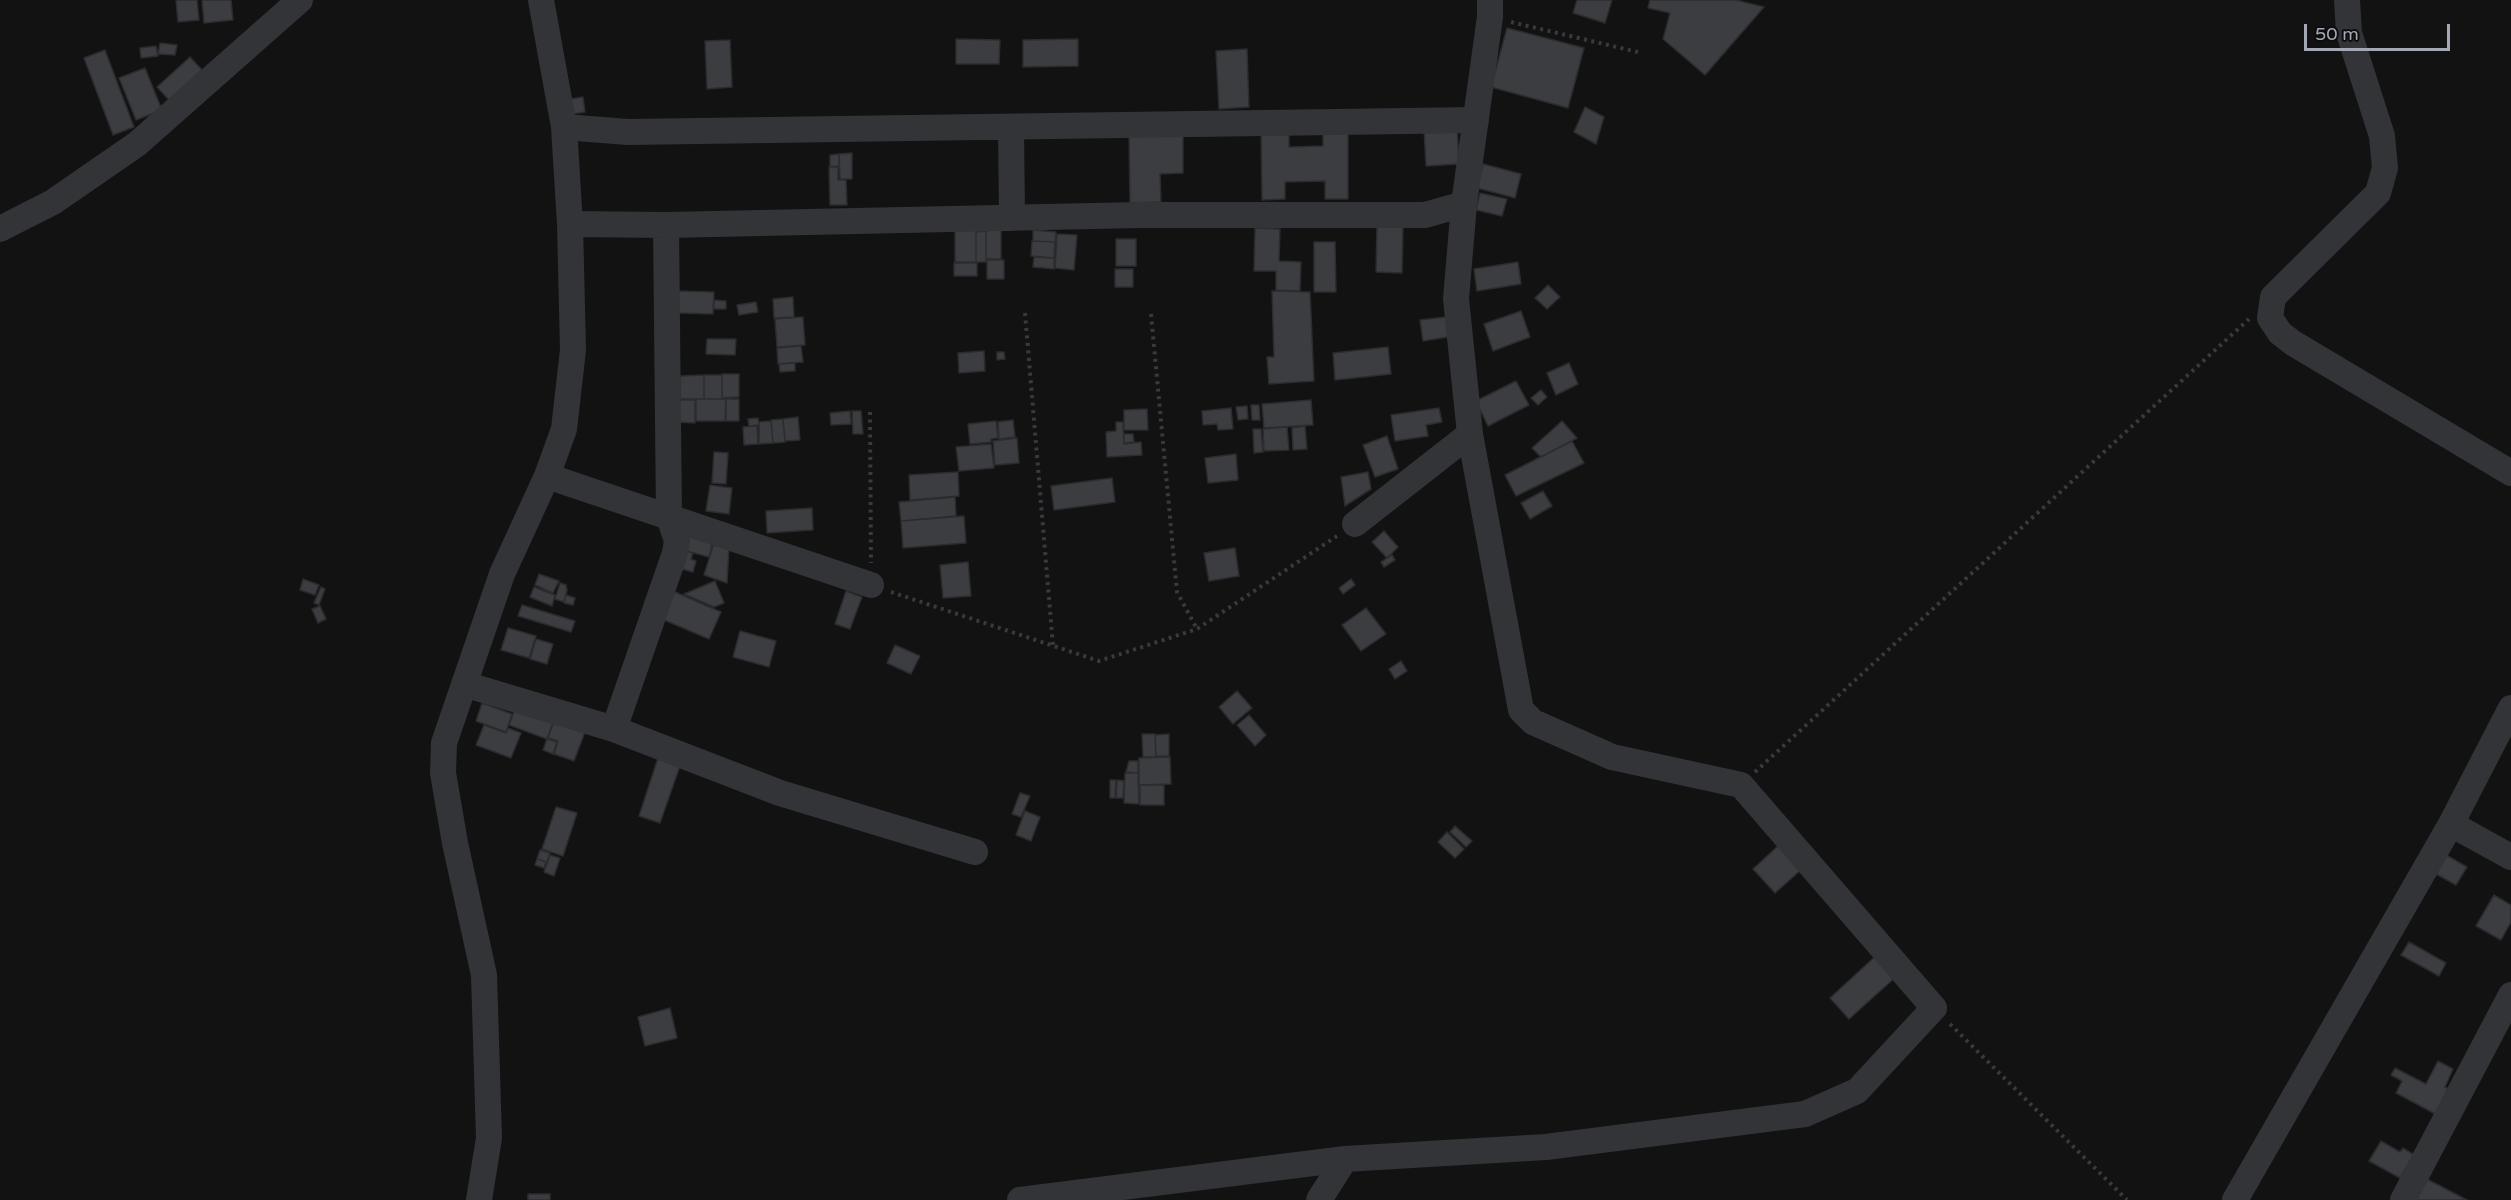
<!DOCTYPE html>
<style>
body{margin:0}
#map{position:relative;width:2511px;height:1200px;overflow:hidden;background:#121213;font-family:"Varela Round",sans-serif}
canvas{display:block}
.scale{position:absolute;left:2304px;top:24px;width:146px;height:27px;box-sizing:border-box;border:3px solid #a3a8b4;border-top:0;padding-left:8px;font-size:18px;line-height:21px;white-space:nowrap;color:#a3a8b4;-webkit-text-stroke:4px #0d0d0e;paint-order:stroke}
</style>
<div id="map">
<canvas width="2511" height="1200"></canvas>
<div class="scale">50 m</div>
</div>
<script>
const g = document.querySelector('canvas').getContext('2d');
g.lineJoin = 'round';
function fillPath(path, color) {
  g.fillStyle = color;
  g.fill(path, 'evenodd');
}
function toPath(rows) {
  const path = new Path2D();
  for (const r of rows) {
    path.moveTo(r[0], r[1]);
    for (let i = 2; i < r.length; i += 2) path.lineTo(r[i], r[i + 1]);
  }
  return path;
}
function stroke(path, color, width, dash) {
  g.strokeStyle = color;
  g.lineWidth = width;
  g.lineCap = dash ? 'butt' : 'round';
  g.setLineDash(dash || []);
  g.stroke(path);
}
const building = toPath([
 [176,0,197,0,199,20,178,22,176,0],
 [202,0,231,0,233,20,204,23,202,0],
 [1577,0,1612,0,1605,23,1573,13,1577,0],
 [1650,0,1736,0,1764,7,1705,75,1663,39,1670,13,1648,8,1650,0],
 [1507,28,1584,48,1568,108,1491,87,1507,28],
 [956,39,1000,40,999,64,956,64,956,39],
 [1078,39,1078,66,1023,67,1023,40,1078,39],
 [730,40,732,87,707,89,705,41,730,40],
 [160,43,177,45,175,55,158,54,160,43],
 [156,46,158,56,141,58,140,48,156,46],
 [1247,49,1249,107,1219,109,1216,51,1247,49],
 [105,50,134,127,113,135,84,58,105,50],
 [190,57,202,70,169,100,157,87,190,57],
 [145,68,162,110,136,120,119,78,145,68],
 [583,97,585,112,573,114,571,99,583,97],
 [1585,107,1604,117,1596,144,1574,132,1585,107],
 [1457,126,1459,164,1426,166,1424,128,1457,126],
 [1289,131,1289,147,1323,146,1323,132,1348,132,1348,199,1325,199,1325,181,1285,182,1285,199,1262,200,1261,132,1289,131],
 [1183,133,1183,173,1160,174,1161,202,1130,203,1129,134,1183,133],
 [852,153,852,179,840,179,839,154,852,153],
 [839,154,839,166,830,167,830,155,839,154],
 [1483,164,1521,174,1515,198,1477,188,1483,164],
 [829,167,838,167,838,180,846,180,847,205,830,205,829,167],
 [1480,193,1507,199,1502,216,1476,210,1480,193],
 [1377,226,1403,227,1402,273,1376,272,1377,226],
 [1255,228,1280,229,1279,261,1301,262,1300,291,1276,290,1276,271,1254,271,1255,228],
 [955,229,976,229,976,262,955,262,955,229],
 [986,229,1001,229,1001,259,986,259,986,229],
 [1033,230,1056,232,1055,242,1033,241,1033,230],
 [986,231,986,262,976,262,976,232,986,231],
 [1057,234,1077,235,1074,270,1055,268,1057,234],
 [1116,239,1136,239,1136,266,1116,266,1116,239],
 [1032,241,1055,242,1054,258,1031,256,1032,241],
 [1314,242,1335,242,1336,292,1314,292,1314,242],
 [1034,257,1054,258,1054,269,1033,267,1034,257],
 [987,260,1004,260,1004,279,987,279,987,260],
 [1518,262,1521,284,1477,291,1474,269,1518,262],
 [954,263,977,263,977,276,954,276,954,263],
 [1115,269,1133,269,1133,287,1115,287,1115,269],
 [1548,285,1560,297,1547,309,1535,298,1548,285],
 [678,291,714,292,713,314,678,313,678,291],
 [1272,291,1310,292,1314,381,1269,384,1267,357,1274,357,1272,291],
 [793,297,794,317,774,318,773,299,793,297],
 [714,300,726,301,726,309,714,309,714,300],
 [756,302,758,312,739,315,737,305,756,302],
 [1521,311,1530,337,1493,351,1484,324,1521,311],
 [803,317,805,345,777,347,775,319,803,317],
 [1446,317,1448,337,1423,341,1420,320,1446,317],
 [707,339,736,339,735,355,706,354,707,339],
 [801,346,803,362,778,364,777,348,801,346],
 [1388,347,1391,374,1335,380,1333,353,1388,347],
 [984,351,985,371,959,373,958,353,984,351],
 [997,352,1004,352,1005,359,997,360,997,352],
 [795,363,795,371,780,372,779,364,795,363],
 [1569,363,1578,384,1556,395,1547,373,1569,363],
 [722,374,739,374,739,397,722,398,722,374],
 [704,375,722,375,722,399,704,399,704,375],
 [704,375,704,399,680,399,680,376,704,375],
 [1516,381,1529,405,1488,426,1476,401,1516,381],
 [1541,390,1547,397,1538,405,1531,398,1541,390],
 [696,399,726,399,725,421,696,421,696,399],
 [726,399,739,399,739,421,726,421,726,399],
 [679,400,695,400,695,423,679,422,679,400],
 [1311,400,1313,425,1264,428,1262,404,1311,400],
 [1251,405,1259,405,1260,420,1252,420,1251,405],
 [1247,406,1248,419,1238,420,1236,407,1247,406],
 [1231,408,1233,429,1218,430,1217,424,1203,425,1202,411,1231,408],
 [1439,408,1442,422,1426,425,1428,436,1395,441,1391,415,1439,408],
 [1147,409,1148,430,1124,430,1124,410,1147,409],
 [850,411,851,424,831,425,830,413,850,411],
 [852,411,861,411,863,434,853,434,852,411],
 [798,417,800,440,785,441,783,419,798,417],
 [758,418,759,425,749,426,748,419,758,418],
 [783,419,785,442,773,443,771,420,783,419],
 [1013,420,1015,437,999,439,998,422,1013,420],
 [771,421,773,443,759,444,759,422,771,421],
 [996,421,998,438,991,439,991,442,970,444,968,424,996,421],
 [1562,421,1577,438,1541,457,1532,448,1562,421],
 [1116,422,1123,422,1124,444,1141,442,1142,455,1107,457,1106,432,1116,431,1116,422],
 [757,426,758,444,744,445,743,427,757,426],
 [1305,426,1307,449,1293,450,1292,428,1305,426],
 [1287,427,1289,450,1264,451,1263,429,1287,427],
 [1253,429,1261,429,1263,452,1254,453,1253,429],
 [1124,434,1133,434,1134,442,1124,443,1124,434],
 [1387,436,1398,469,1375,477,1363,445,1387,436],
 [1017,438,1019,463,995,465,993,441,1017,438],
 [1572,441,1584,463,1516,496,1505,475,1572,441],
 [991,444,994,468,959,471,956,447,991,444],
 [714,452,728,453,726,484,712,483,714,452],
 [1236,454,1238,480,1208,483,1205,458,1236,454],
 [958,472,959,496,910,500,909,475,958,472],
 [1368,472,1371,489,1345,506,1341,477,1368,472],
 [1112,478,1115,502,1054,510,1051,486,1112,478],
 [710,485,732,488,729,514,706,511,710,485],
 [1543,491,1552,506,1530,519,1521,503,1543,491],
 [955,497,956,516,901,521,899,502,955,497],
 [812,508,813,530,767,533,766,511,812,508],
 [964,516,966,543,903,548,901,521,964,516],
 [1384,531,1398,547,1387,558,1372,542,1384,531],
 [687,536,712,544,709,557,683,550,687,536],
 [714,543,729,547,727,583,704,575,714,543],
 [1235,548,1239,576,1209,581,1204,553,1235,548],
 [683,550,693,553,691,559,696,561,693,572,678,568,683,550],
 [1392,555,1395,560,1384,567,1381,562,1392,555],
 [968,562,971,596,943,598,940,565,968,562],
 [539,574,559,581,553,593,535,585,539,574],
 [303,579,319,585,315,595,300,590,303,579],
 [1351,579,1355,585,1343,594,1339,588,1351,579],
 [715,581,724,603,714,607,684,594,715,581],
 [560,583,566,585,567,590,564,602,555,599,560,583],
 [321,587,325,589,319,605,314,603,321,587],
 [534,587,555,595,552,606,530,597,534,587],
 [846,591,862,597,850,629,835,624,846,591],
 [675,592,721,612,709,639,662,619,675,592],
 [566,595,575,598,573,605,564,603,566,595],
 [522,605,575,621,571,632,518,616,522,605],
 [320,606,326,619,318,623,312,609,320,606],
 [1366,608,1386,634,1361,651,1342,625,1366,608],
 [508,628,536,636,529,658,501,650,508,628],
 [740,631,776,641,769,667,733,657,740,631],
 [536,639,553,644,547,664,530,659,536,639],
 [895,645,920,656,911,674,887,663,895,645],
 [1401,661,1407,671,1395,679,1389,669,1401,661],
 [1237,691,1252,708,1233,724,1219,707,1237,691],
 [482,703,512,714,506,732,476,721,482,703],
 [515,709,553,722,547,739,509,725,515,709],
 [1249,715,1266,735,1255,746,1237,725,1249,715],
 [554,721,585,732,574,761,554,754,558,741,548,738,554,721],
 [484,725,506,733,508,728,521,733,511,758,476,745,484,725],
 [1142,734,1155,734,1156,757,1143,757,1142,734],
 [1169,734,1169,756,1156,756,1155,735,1169,734],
 [547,739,557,742,553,754,543,750,547,739],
 [1170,757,1171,784,1139,785,1139,758,1170,757],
 [658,758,680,766,660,823,639,816,658,758],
 [1129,761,1138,761,1138,773,1126,772,1129,761],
 [1125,773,1138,773,1139,804,1124,803,1125,773],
 [1110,780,1116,780,1115,798,1110,798,1110,780],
 [1117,780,1124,781,1123,798,1116,798,1117,780],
 [1140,785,1164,785,1164,805,1140,805,1140,785],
 [1020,793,1030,796,1021,817,1012,814,1020,793],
 [556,807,577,813,563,856,542,849,556,807],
 [1025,811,1040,817,1031,841,1016,835,1025,811],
 [1455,826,1472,841,1466,847,1450,832,1455,826],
 [1447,832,1464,849,1455,858,1438,842,1447,832],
 [1779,845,1802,869,1775,893,1753,869,1779,845],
 [540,850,550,853,547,862,537,859,540,850],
 [550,855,560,858,554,876,544,872,550,855],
 [2446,855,2467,867,2456,885,2436,874,2446,855],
 [537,859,546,862,544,868,535,865,537,859],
 [2494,895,2511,905,2511,922,2501,940,2476,926,2494,895],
 [2409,942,2446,963,2439,976,2401,955,2409,942],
 [1880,952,1899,974,1849,1019,1830,998,1880,952],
 [670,1008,677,1038,645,1046,638,1017,670,1008],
 [2438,1061,2453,1069,2445,1087,2454,1092,2441,1117,2396,1093,2402,1081,2391,1075,2395,1068,2426,1084,2438,1061],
 [2381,1141,2400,1152,2403,1148,2414,1155,2400,1178,2369,1161,2381,1141],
 [2423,1177,2467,1200,2410,1200,2423,1177],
 [528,1194,550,1194,550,1200,528,1200,528,1194]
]);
const path = toPath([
 [1511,22,1642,53],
 [1025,313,1053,646],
 [1151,314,1177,592,1197,629],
 [870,412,871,563],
 [891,592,1099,661,1197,629,1337,536],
 [1755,772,2249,319],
 [1950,1024,2127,1200]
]);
const minor = toPath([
 [2347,0,2349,33,2382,136,2385,168,2378,193,2273,297,2270,318,2280,333,2293,343,2511,473],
 [564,127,628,132,1476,120],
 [1011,127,1012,218],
 [570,224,666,225,1141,215,1425,215,1464,204],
 [0,229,53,202,137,144,300,0],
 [547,476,871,585],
 [1355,524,1470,434],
 [464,684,614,729,780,793,975,852],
 [2511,708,2451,824,2511,857],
 [614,729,675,553,677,541,669,517,666,225],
 [479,1200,489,1138,484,975,455,843,443,773,444,743,502,574,547,476,564,429,573,350,570,224,564,127,541,0],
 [1020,1200,1345,1159,1546,1147,1805,1114,1857,1091,1934,1008,1741,785,1612,757,1533,722,1521,710,1470,434,1456,299,1464,204,1490,17,1490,0],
 [1319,1200,1345,1159],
 [2235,1200,2451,824],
 [2403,1200,2511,995]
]);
fillPath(building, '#3c3d40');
stroke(building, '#2c2c2f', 1.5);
stroke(path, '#393a3f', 4, [3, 4.5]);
stroke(minor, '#333438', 26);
</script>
